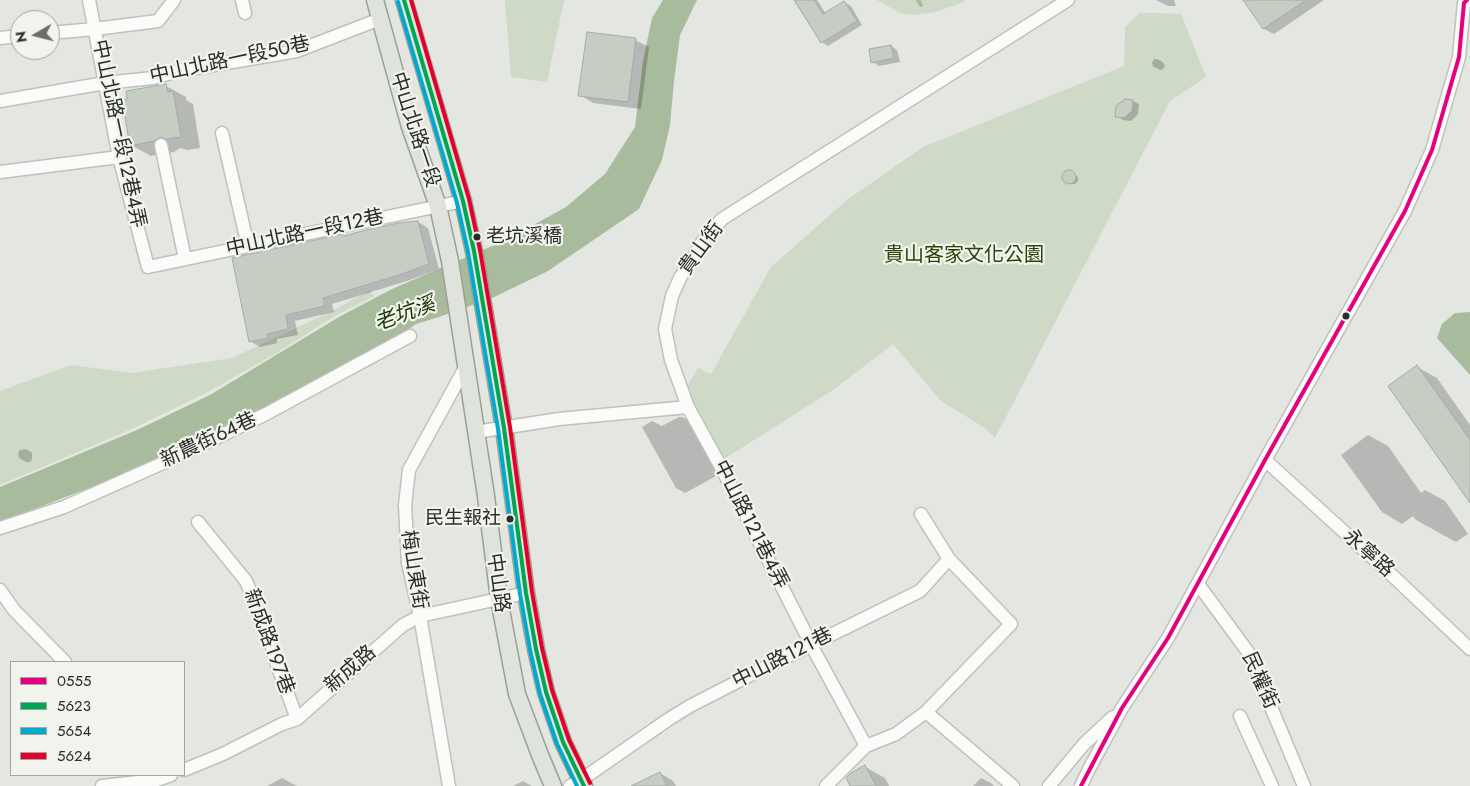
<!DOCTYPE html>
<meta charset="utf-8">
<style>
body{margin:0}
#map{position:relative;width:1470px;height:786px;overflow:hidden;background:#e3e6e1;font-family:Jost,sans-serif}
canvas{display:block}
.legend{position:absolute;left:10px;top:661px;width:175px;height:115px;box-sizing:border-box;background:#f0f4ed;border:1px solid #a1a49f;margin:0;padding:6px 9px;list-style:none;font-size:15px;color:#2b2c2a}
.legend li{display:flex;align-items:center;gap:10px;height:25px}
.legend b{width:25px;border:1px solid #a1a49f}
.north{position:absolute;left:10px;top:10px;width:50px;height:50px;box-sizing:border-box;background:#f0f4ed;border:1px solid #a1a49f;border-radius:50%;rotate:262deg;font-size:14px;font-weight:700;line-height:20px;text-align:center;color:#2b2c2a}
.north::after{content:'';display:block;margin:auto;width:18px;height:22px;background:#6b6d6a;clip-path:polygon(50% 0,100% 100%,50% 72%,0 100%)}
</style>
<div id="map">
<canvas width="1470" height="786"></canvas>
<ul class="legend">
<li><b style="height:6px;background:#e5007d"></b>0555</li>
<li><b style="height:6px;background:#00a651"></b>5623</li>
<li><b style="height:6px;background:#00a9ce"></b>5654</li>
<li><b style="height:6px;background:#e4002b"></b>5624</li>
</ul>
<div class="north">N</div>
</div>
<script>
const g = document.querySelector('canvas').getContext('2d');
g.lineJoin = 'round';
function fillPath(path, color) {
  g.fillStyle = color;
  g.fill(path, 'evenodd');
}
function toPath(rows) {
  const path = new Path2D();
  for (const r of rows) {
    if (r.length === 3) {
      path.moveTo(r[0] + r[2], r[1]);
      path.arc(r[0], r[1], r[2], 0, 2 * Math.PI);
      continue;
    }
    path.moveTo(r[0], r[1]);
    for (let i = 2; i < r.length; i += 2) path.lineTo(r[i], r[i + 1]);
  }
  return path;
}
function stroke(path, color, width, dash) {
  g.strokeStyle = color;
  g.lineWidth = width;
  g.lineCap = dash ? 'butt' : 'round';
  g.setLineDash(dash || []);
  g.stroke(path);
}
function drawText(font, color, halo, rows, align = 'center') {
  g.font = font + ' Jost,"Noto Sans TC",sans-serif';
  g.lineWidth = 4.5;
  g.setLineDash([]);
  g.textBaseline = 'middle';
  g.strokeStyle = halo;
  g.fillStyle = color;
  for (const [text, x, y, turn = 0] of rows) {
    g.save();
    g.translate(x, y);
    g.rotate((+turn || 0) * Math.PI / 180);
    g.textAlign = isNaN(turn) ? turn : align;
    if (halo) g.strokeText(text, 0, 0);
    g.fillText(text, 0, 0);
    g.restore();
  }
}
const green = toPath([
 [505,0,564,0,547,82,511,77],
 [877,0,965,0,959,4,935,12,914,15,900,13],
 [1140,13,1163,13,1181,14,1206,77,1170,101,995,438,985,428,941,401,893,344,833,390,724,459,695,408,688,385,698,368,711,374,771,267,847,200,923,147,1124,66,1125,27],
 [370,290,374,296,335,316,273,355,204,394,134,428,0,485,0,391,71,365,132,373,232,358,332,311]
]);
const water = toPath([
 [663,0,697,0,680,35,674,81,670,125,662,160,639,209,548,271,492,298,439,317,416,324,406,331,255,414,139,469,0,522,0,487,137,430,210,395,339,317,392,289,506,240,566,207,605,174,635,127,643,61,652,18],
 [1470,312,1470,375,1437,338,1442,324,1455,313]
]);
const shadow = toPath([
 [796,0,817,0,826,14,844,2,851,6,862,25,828,46,822,42],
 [1156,0,1174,0,1176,6,1168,6],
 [1245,0,1324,0,1274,34,1264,29],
 [635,40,649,47,641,109,593,103,580,95],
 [891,46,897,50,900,62,879,66,873,62],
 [1154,59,1157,59,1163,62,1165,66,1163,69,1160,70,1153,66,1152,63],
 [166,86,186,97,186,100,193,104,200,148,187,150,180,148,174,152,151,156,131,145,129,100],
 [1133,101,1139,104,1138,114,1131,121,1123,120,1117,116],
 [1066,172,1072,172,1078,177,1078,181,1075,184,1070,184,1064,180,1063,174],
 [418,222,428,228,439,269,410,280,332,304,334,312,295,321,298,335,277,339,277,343,260,347,250,341,345,237],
 [1417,367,1437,378,1470,425,1470,500],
 [679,417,682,417,692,422,720,474,685,493,676,488,642,427,652,421,662,426],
 [1368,435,1388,446,1421,493,1425,490,1445,501,1468,534,1456,542,1416,520,1413,516,1402,524,1382,512,1341,455],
 [26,449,32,453,32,459,30,462,26,462,19,458,18,452,20,450],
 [865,767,885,778,889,786,851,786],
 [660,773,673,781,676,786,634,786],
 [282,778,297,786,267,786],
 [981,778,991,783,994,786,973,786],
 [523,781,532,786,513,786]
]);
const stream = toPath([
 [918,0,921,5]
]);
const building = toPath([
 [794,0,814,0,823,14,844,1,857,21,821,43,794,0],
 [1243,0,1306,0,1263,29,1243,0],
 [587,32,636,38,628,102,578,96,587,32],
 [891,45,894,58,871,63,869,49,891,45],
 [166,84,168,92,173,91,181,137,166,139,160,137,154,141,130,146,122,100,127,99,126,91,166,84],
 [1125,99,1133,100,1132,111,1124,118,1115,117,1116,106,1125,99],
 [1069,177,7],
 [418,221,429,264,399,275,323,298,325,306,286,315,288,329,267,334,268,338,249,342,232,258,343,234,344,236,362,231,398,223,418,221],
 [1417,365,1470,440,1470,503,1388,386,1417,365],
 [865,765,876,786,850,786,846,778,851,773,865,765],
 [660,772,667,786,631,786,660,772]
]);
const minor = toPath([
 [89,0,119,157,148,267,463,201],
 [242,0,245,13],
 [50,33,95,29,158,21,174,0],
 [0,38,20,36],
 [0,101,105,83,153,78,179,71,297,51,380,19],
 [222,133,248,246],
 [161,145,185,259],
 [0,172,119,157],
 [688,407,722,469,811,644],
 [476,432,559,419,688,407,671,360,665,329,672,296,680,278,703,241,722,219,1068,0],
 [1265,460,1396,579,1470,649],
 [198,522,246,581,270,640,275,659,297,719],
 [0,528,64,507,172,459,264,415,410,336],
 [1198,584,1248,652,1304,786],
 [0,590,14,610,65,662],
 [815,652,866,746],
 [926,712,1011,624,949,559],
 [1240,716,1272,786],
 [184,770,223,754,282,724,297,719,403,625,420,616,526,593],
 [102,786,157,780,171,775],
 [449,786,420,616,408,563,405,505,409,470,466,366],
 [570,786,581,780,669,719,690,706,770,665,920,591,949,559,921,514],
 [826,786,866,746,896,734,926,712,1013,786],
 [1049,786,1084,744,1113,717],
 [1081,786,1088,771,1122,708,1168,638,1265,460,1405,211,1432,150,1459,57,1464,3,1467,0]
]);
const major = toPath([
 [375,0,410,127,438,206,450,261,486,496,499,599,517,694,540,755,553,786],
 [404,0,463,201,474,251,504,428,526,593,536,649,546,692,563,742,584,786]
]);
const bus1 = toPath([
 [1081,786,1122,708,1168,638,1265,460,1405,211,1432,150,1459,57,1464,3,1467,0]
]);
const bus2 = toPath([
 [404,0,463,201,474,251,504,428,526,593,536,649,546,692,563,742,584,786]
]);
const bus3 = toPath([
 [398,2,457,203,468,252,498,429,520,594,530,650,540,694,557,744,577,786]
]);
const bus4 = toPath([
 [411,0,469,199,480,250,510,427,532,592,542,648,552,690,569,740,590,783]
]);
const markers = [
 [477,237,4.5,"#2b2c2a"],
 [1346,316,4.5,"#2b2c2a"],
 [510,519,4.5,"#2b2c2a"]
];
const busNames = [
 ["老坑溪橋",486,237],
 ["民生報社",501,519,"right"]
];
const streetNames = [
 ["中山北路一段50巷",230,61,-12],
 ["中山北路一段",414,130,72],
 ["中山北路一段12巷4弄",118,134,78],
 ["中山北路一段12巷",305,234,-12],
 ["貴山街",702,249,-54],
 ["新農街64巷",209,441,-25],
 ["中山路121巷4弄",750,525,63],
 ["永寧路",1368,554,42],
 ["梅山東街",413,570,81],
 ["中山路",497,583,82],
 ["新成路197巷",268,642,70],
 ["中山路121巷",783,659,-27],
 ["新成路",351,670,-41],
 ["民權街",1259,681,66]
];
const parkNames = [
 ["貴山客家文化公園",964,256]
];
const waterNames = [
 ["老坑溪",405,315,-20]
];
fillPath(green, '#ced9c7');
fillPath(water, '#a9bb9d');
fillPath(shadow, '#0003');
stroke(stream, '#a9bb9d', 4);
fillPath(building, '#c6cdc3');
stroke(building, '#a8aaa7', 1);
stroke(minor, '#bec1bd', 15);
stroke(major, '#99a292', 19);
stroke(minor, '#fbfbfa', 12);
stroke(major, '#dfe3dc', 16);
stroke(bus1, '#e5007d', 4);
stroke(bus2, '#00a651', 4);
stroke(bus3, '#00a9ce', 4);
stroke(bus4, '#e4002b', 4);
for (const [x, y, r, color] of markers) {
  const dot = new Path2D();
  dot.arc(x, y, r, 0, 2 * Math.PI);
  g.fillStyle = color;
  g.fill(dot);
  stroke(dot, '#f0f4ed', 2);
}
drawText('19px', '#2b2c2a', '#f0f4ed', busNames, 'left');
drawText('20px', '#2b2c2a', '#f0f4ed', streetNames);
drawText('20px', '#254406', '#f0f4ed', parkNames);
drawText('italic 21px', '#1c3306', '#f0f4ed', waterNames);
</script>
